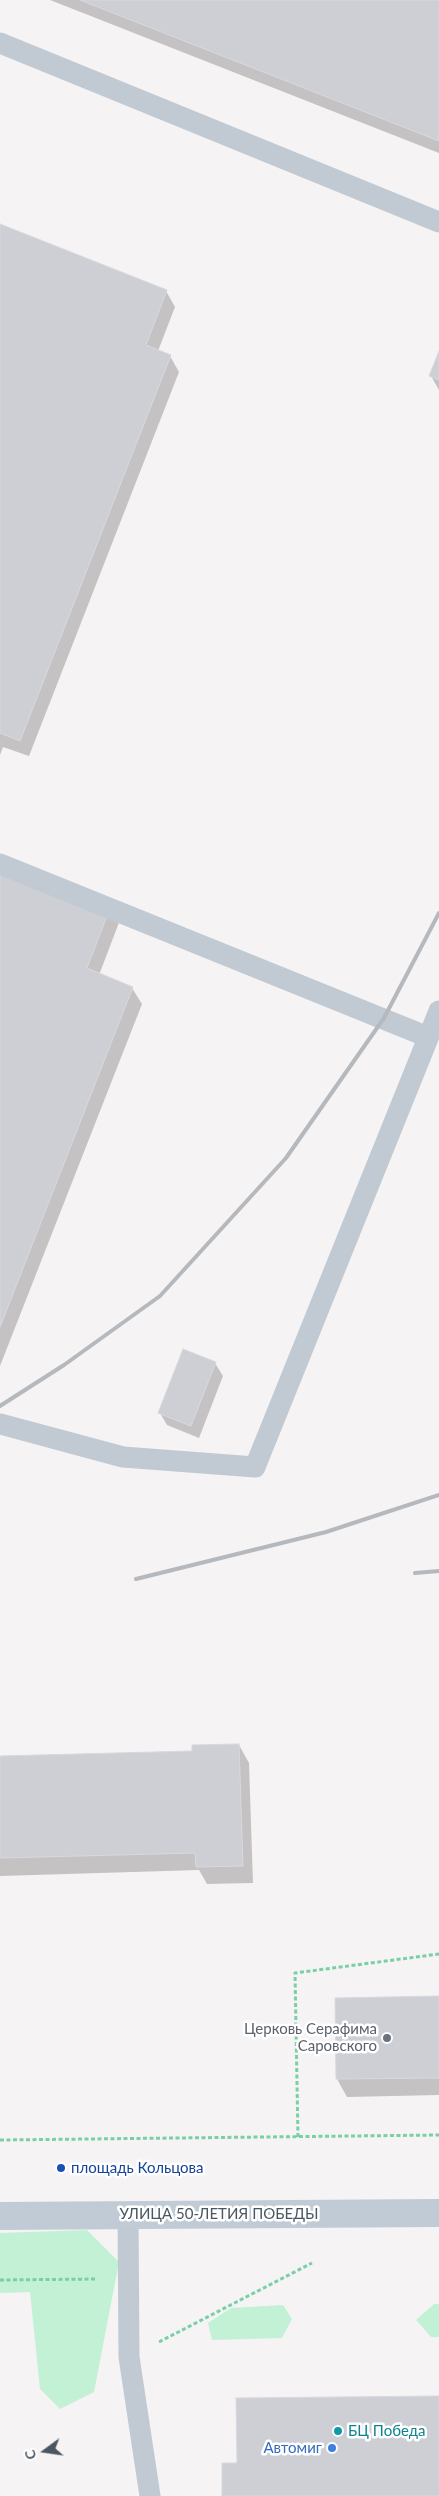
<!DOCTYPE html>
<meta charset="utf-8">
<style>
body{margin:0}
#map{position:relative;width:439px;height:2496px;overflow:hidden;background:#f5f3f3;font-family:Lato,sans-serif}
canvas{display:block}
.north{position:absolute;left:20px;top:2426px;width:50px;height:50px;-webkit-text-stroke:4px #fff;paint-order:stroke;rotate:256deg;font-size:14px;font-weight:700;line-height:20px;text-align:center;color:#4a5661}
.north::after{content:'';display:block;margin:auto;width:18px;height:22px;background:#4a5661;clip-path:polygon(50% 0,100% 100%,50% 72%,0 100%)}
</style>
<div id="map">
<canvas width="439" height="2496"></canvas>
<div class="north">С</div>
</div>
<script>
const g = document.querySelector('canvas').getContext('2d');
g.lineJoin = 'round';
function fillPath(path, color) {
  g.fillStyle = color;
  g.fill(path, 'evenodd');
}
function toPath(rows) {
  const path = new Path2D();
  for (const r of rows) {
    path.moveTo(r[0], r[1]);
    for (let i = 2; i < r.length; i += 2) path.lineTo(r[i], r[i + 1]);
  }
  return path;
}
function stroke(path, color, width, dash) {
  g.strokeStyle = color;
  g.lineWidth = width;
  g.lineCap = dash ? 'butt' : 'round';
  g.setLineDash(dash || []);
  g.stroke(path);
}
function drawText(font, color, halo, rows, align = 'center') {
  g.font = font + ' Lato,sans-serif';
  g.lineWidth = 5;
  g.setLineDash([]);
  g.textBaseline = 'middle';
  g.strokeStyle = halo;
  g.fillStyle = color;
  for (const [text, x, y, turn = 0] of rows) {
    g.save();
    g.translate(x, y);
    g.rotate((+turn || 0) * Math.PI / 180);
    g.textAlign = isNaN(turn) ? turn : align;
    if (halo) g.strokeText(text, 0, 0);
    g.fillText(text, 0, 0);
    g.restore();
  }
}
const green = toPath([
 [87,2230,119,2262,94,2392,60,2409,40,2389,30,2292,0,2293,0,2233],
 [434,2304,439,2304,439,2337,431,2337,416,2320],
 [283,2305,292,2319,282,2338,212,2340,208,2323,231,2308]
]);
const shadow = toPath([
 [50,0,439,0,439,153],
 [0,226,166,291,175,307,158,351,170,356,179,372,29,756,3,747,0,755],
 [439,354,439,390,431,376],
 [0,861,120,920,99,975,132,988,142,1004,0,1366],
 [215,1363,223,1376,199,1438,167,1425,160,1413],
 [239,1745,249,1763,253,1883,207,1884,199,1870,0,1876,0,1757,193,1752],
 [439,1998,439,2095,347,2097,337,2079,336,1999]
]);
const building = toPath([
 [80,0,439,0,439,141,80,0],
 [0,224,167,290,146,345,171,355,20,741,0,733,0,224],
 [439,351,439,380,429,376,439,351],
 [0,859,112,903,87,968,133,987,0,1327,0,859],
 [183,1349,216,1362,191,1426,158,1413,183,1349],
 [239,1744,243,1866,196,1867,195,1853,0,1858,0,1756,192,1751,192,1745,239,1744],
 [439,1996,439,2078,336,2079,335,1998,439,1996],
 [439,2396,439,2496,222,2496,222,2463,237,2463,236,2398,439,2396]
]);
const path = toPath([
 [298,2137,295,1973,439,1954],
 [0,2140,439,2135],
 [0,2280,97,2279],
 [159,2342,312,2263]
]);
const lane = toPath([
 [0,43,439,222],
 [0,864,428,1037],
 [0,1424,123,1457,255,1467,439,1011],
 [128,2215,129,2357,150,2496]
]);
const secondary = toPath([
 [0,2216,439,2213]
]);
const rail = toPath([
 [0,1406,64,1365,160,1296,286,1158,384,1018,439,913],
 [415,1573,439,1571],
 [136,1579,326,1532,439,1495]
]);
const markers = [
 [387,2038,5,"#6b7280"],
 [61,2168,5,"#1a4fb4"],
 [338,2431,5,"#0f9aa8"],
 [332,2448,5,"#3f7fe0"]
];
const worshipNames = [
 ["Церковь Серафима",377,2029],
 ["Саровского",377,2046]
];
const transitNames = [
 ["площадь Кольцова",71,2168]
];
const streetNames = [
 ["УЛИЦА 50-ЛЕТИЯ ПОБЕДЫ",219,2214]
];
const cultureNames = [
 ["БЦ Победа",348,2431]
];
const shopNames = [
 ["Автомиг",322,2448]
];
fillPath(green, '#c3f1d5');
fillPath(shadow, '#0003');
fillPath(building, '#cdcfd5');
stroke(building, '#d7d9de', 1);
stroke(path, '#7ad0a6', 3, [4, 2.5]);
stroke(lane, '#c1cad2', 21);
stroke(secondary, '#c1cbd6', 28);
stroke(rail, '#b5b8bd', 4);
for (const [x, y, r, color] of markers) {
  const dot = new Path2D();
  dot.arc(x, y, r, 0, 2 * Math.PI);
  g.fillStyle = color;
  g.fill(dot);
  stroke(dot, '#fff', 2);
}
drawText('15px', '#5b616d', '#fff', worshipNames, 'right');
drawText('15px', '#164399', '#fff', transitNames, 'left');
drawText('15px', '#4a5661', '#fff', streetNames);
drawText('15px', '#0d838f', '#fff', cultureNames, 'left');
drawText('15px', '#366cbe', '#fff', shopNames, 'right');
</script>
